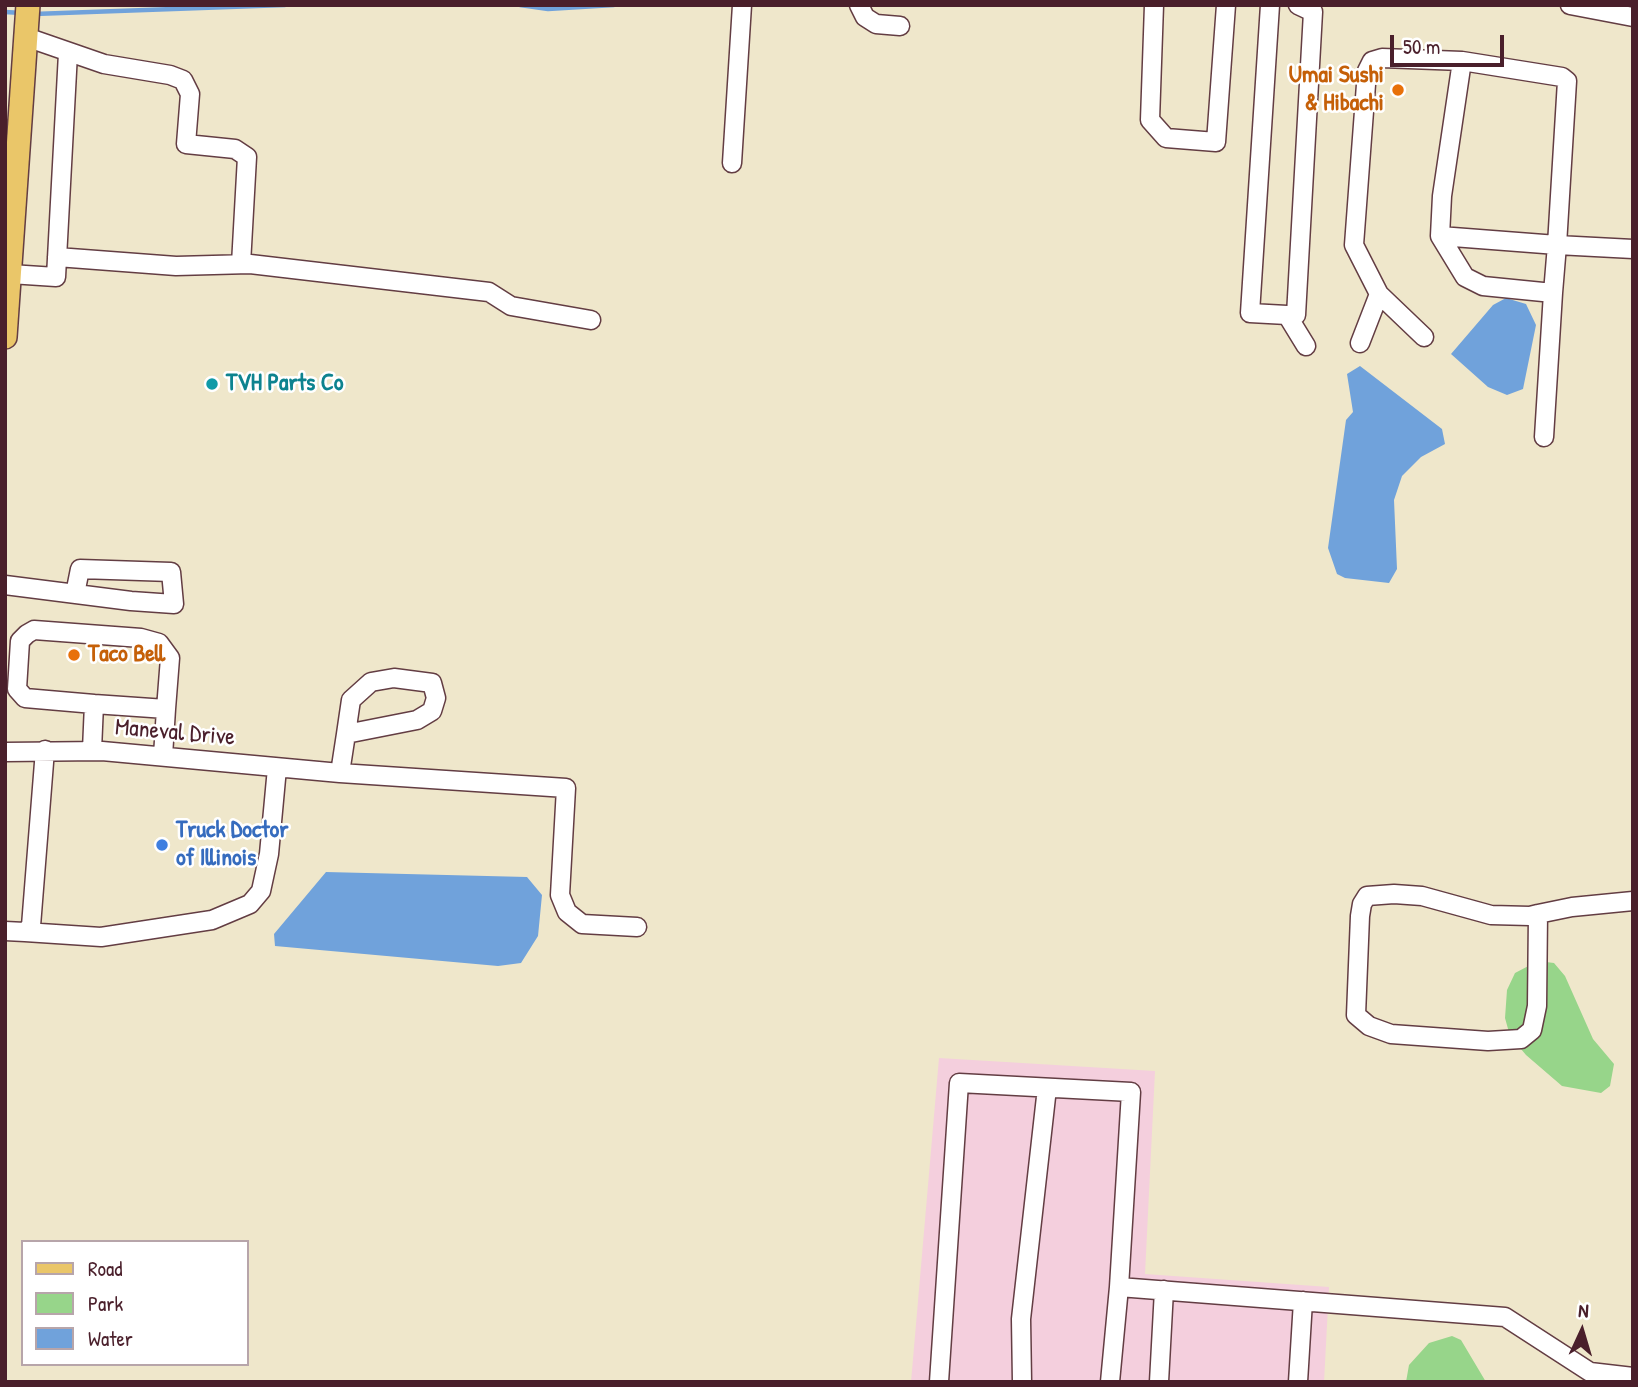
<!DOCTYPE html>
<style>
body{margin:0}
#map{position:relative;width:1638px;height:1387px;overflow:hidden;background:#efe7cb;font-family:"Patrick Hand",sans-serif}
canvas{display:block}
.frame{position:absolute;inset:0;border:7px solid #4a1f2b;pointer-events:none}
.legend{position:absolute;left:21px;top:1240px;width:228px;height:126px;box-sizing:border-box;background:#fff;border:2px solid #b7a5aa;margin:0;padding:9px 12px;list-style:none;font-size:21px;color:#4a1f2b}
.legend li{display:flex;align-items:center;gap:14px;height:35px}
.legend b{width:35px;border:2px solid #b7a5aa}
.north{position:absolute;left:1547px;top:1296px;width:70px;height:70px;-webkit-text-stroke:5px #fff;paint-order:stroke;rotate:4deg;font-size:19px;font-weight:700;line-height:28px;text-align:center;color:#4a1f2b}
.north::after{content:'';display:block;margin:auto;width:24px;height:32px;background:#4a1f2b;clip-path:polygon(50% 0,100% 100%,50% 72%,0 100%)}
.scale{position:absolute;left:1390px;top:35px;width:114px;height:32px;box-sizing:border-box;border:4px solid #4a1f2b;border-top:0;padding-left:9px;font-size:21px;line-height:24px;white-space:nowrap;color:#4a1f2b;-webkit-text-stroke:5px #fff;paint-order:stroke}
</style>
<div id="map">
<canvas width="1638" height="1387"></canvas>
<div class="frame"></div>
<ul class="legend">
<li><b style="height:9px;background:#eac669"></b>Road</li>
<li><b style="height:19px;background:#97d58a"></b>Park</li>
<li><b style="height:19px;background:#70a2db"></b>Water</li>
</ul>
<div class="north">N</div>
<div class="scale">50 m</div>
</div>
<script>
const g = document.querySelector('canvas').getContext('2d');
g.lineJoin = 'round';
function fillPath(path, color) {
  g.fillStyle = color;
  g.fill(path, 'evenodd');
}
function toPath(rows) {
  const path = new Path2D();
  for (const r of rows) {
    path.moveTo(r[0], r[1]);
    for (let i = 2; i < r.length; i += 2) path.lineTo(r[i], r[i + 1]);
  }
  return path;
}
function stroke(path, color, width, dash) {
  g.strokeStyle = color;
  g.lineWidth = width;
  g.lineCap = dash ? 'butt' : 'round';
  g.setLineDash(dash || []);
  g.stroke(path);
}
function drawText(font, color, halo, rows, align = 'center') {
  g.font = font + ' "Patrick Hand",sans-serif';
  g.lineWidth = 5;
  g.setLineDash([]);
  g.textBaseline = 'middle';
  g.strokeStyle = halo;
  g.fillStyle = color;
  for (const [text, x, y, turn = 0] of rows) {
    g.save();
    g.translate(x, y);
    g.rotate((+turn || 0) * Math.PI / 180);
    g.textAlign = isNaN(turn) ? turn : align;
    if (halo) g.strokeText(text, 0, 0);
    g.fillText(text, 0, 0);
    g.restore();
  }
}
const built = toPath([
 [939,1058,1155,1071,1145,1274,1329,1287,1324,1382,911,1382]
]);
const green = toPath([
 [1538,961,1554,963,1565,976,1593,1039,1614,1064,1610,1086,1601,1093,1562,1086,1526,1055,1510,1036,1505,1018,1507,990,1515,973],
 [1452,1336,1461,1340,1486,1382,1406,1382,1409,1365,1429,1343]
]);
const water = toPath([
 [1506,298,1526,304,1536,325,1523,389,1507,395,1488,387,1451,354,1493,305],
 [1360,366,1442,429,1445,444,1421,457,1402,476,1394,500,1397,569,1389,583,1345,578,1337,574,1328,548,1346,420,1353,412,1347,374],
 [326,872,527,877,542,895,538,936,521,963,498,966,275,946,274,934]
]);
const stream = toPath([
 [520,5,548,9,614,5],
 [5,12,22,13],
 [34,14,285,5]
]);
const minor = toPath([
 [859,5,865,17,876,24,900,26],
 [1154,5,1150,120,1166,138,1216,142,1226,5],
 [1270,5,1250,313,1287,315],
 [1298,5,1313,12,1296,315,1287,315,1306,346],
 [1570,5,1633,17],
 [26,37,104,64,170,75,183,80,190,94,186,144,235,149,247,157,241,264],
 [1462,61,1562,77,1567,81,1557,245,1633,249],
 [732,163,742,5],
 [1440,236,1557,245,1553,293],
 [57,257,176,266,250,264,489,292,511,306,591,320],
 [10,274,56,277,68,53],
 [1379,294,1424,337],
 [1360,343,1379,294,1354,245,1367,71,1372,61,1382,58,1462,61,1442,196,1440,236,1465,277,1483,286,1553,293,1544,437],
 [5,585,131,601,174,604,171,572,80,569,75,594],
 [94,704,166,709,163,756],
 [92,750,94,704,25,698,17,689,20,641,27,634,34,630,141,638,159,643,170,658,166,709],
 [5,752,102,751,340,773,566,788,560,895,567,912,582,924,637,927],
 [340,773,346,734,351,700,371,682,394,678,432,683,436,698,432,711,417,720,346,734],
 [1538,914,1537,1006,1532,1030,1521,1039,1488,1041,1391,1034,1369,1026,1356,1015,1360,916,1362,904,1367,896,1394,894,1422,896,1491,915,1530,916,1538,914,1572,907,1633,901],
 [5,931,25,932,31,926,45,750],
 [25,932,101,937,212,920,250,904,261,891,269,854,277,768],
 [939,1382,959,1083,1131,1092,1119,1287,1505,1317,1590,1372,1633,1377],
 [1022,1382,1021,1319,1047,1088],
 [1110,1382,1119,1287],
 [1159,1382,1164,1290],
 [1298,1382,1303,1301]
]);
const major = toPath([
 [5,337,28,5]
]);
const markers = [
 [1398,90,7,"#e8710a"],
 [212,384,7,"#0f9aa8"],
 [74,655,7,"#e8710a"],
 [162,845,7,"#3f7fe0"]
];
const foodNames = [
 ["Umai Sushi",1384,76],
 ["& Hibachi",1384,104],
 ["Taco Bell",88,655,"left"]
];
const cultureNames = [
 ["TVH Parts Co",226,384]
];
const streetNames = [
 ["Maneval Drive",175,733,5]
];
const shopNames = [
 ["Truck Doctor",176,831],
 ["of Illinois",176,859]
];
fillPath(built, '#f4cfdd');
fillPath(green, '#97d58a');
fillPath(water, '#70a2db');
stroke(stream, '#70a2db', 4.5);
stroke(minor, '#633d43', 21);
stroke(major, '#633d43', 26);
stroke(minor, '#fff', 18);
stroke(major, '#eac669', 23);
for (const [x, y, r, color] of markers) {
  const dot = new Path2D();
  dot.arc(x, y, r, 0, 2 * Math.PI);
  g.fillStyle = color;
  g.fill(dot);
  stroke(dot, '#fff', 2.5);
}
drawText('bold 24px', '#c56008', '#fff', foodNames, 'right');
drawText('bold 24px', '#0d838f', '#fff', cultureNames, 'left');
drawText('24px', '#4a1f2b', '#fff', streetNames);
drawText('bold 24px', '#366cbe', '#fff', shopNames, 'left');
</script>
